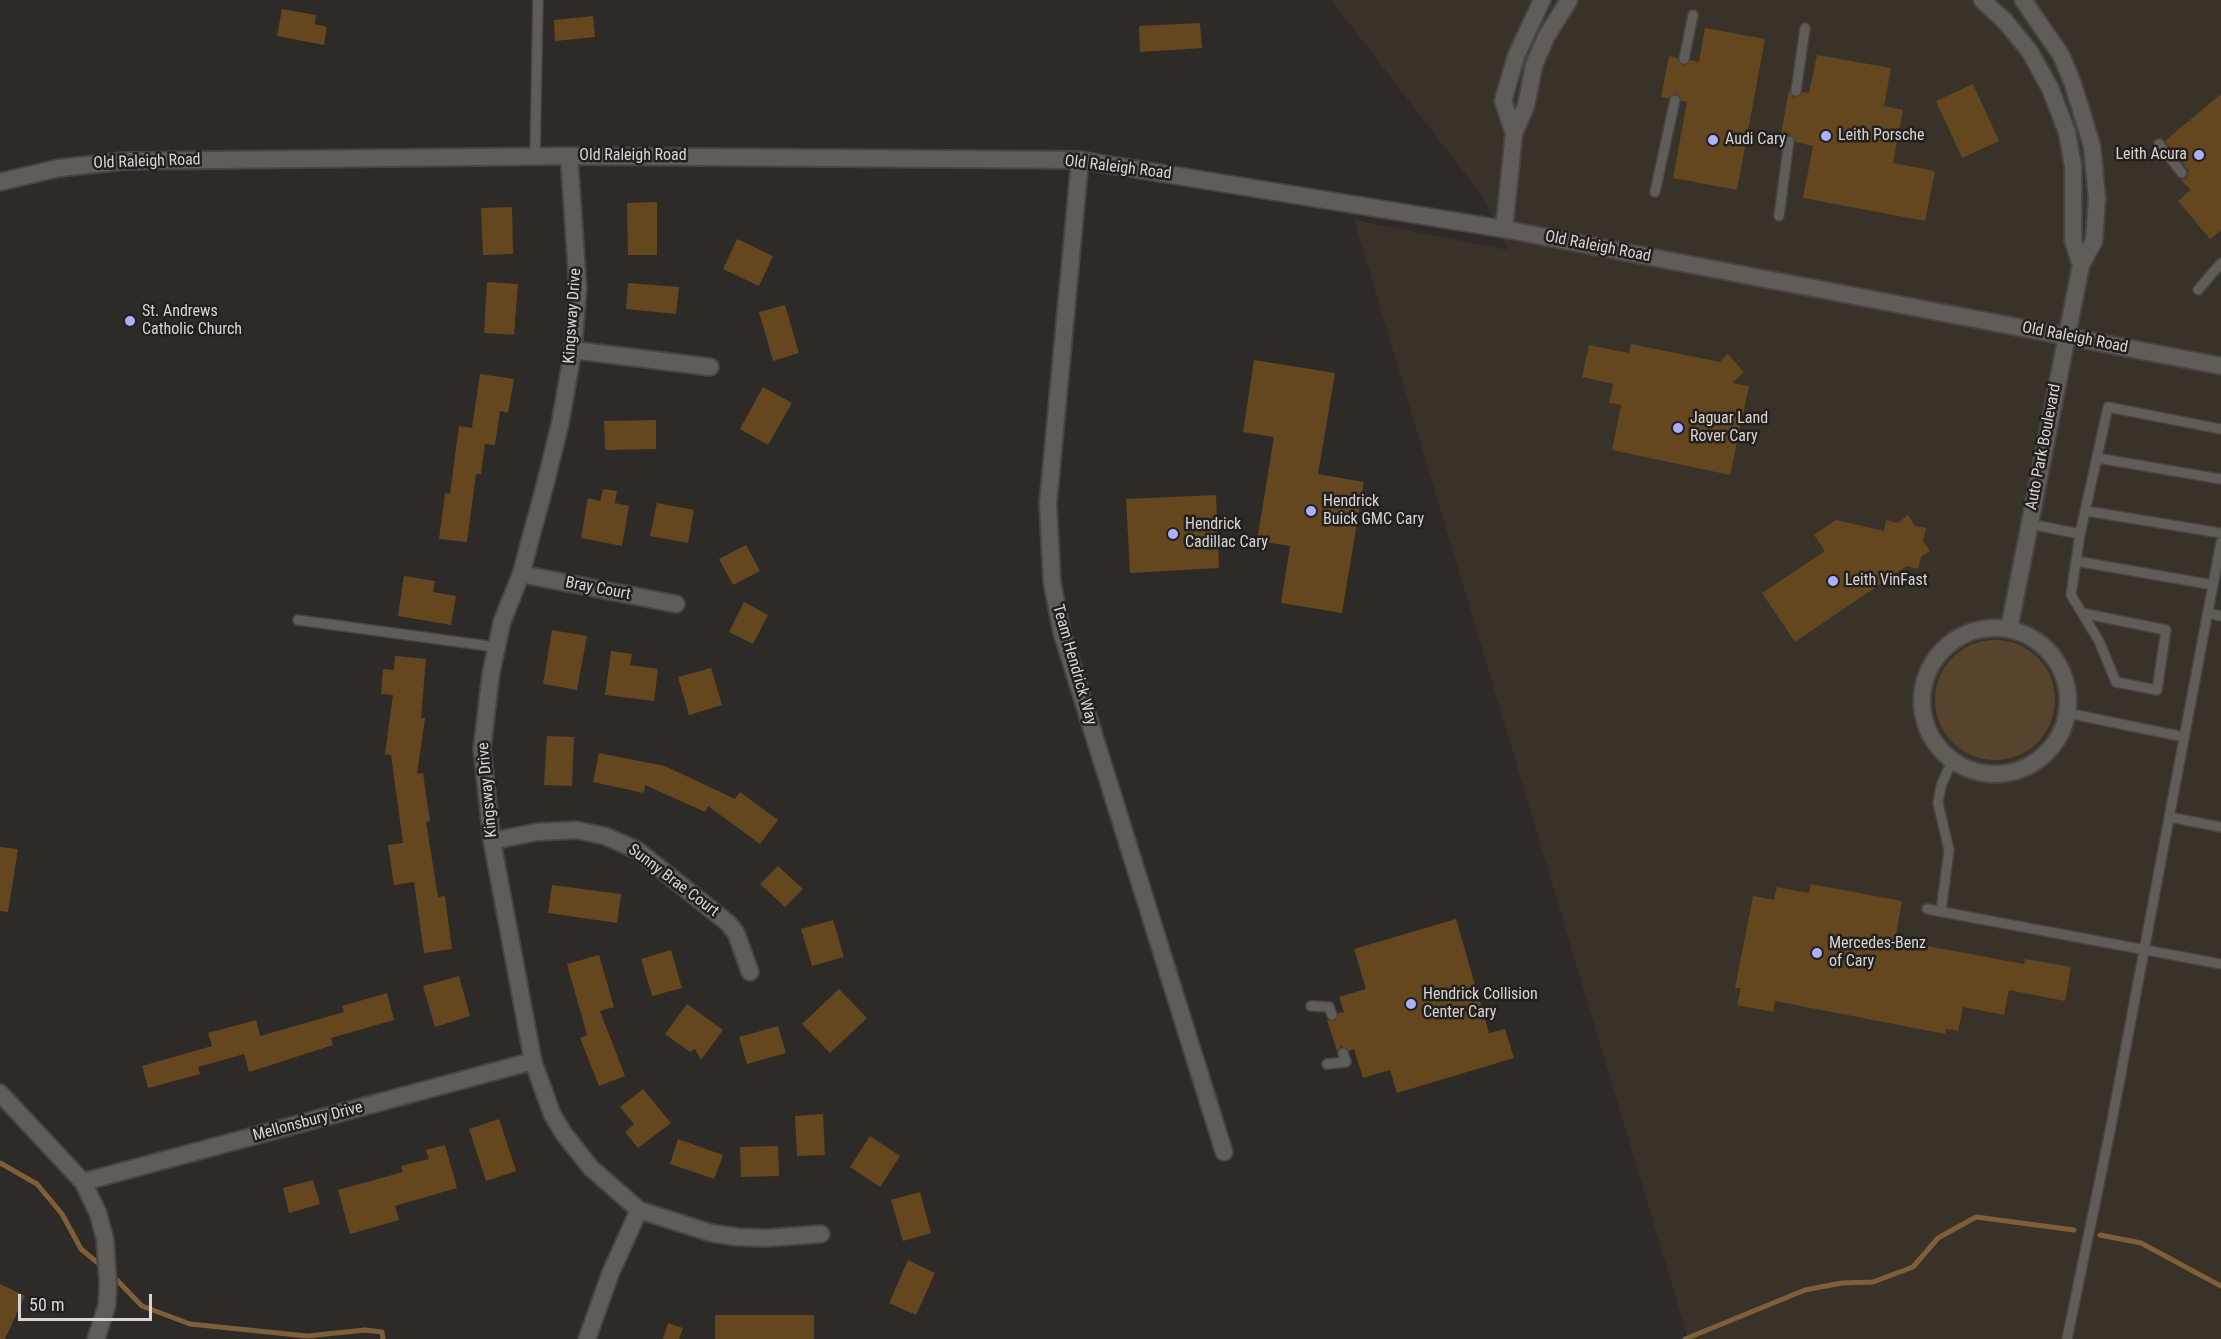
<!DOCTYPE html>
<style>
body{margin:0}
#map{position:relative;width:2221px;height:1339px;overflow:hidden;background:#2d2a27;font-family:"Roboto Condensed",sans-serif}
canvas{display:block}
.scale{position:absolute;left:18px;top:1294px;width:134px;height:27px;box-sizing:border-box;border:3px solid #d7d5d3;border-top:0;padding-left:8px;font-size:18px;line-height:21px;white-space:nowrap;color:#d7d5d3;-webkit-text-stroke:4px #23201d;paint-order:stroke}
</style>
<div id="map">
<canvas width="2221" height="1339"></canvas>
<div class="scale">50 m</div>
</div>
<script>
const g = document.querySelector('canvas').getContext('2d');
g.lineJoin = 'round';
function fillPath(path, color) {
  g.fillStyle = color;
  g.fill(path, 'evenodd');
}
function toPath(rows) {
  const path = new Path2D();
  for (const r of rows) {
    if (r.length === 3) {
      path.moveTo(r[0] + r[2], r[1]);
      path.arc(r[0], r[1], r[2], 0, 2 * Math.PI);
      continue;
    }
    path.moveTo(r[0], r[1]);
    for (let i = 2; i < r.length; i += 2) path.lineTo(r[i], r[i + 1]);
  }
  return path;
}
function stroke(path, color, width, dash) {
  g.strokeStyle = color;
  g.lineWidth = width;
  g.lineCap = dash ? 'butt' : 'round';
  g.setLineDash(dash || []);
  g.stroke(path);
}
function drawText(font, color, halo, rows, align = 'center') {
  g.font = font + ' "Roboto Condensed",sans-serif';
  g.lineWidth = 5;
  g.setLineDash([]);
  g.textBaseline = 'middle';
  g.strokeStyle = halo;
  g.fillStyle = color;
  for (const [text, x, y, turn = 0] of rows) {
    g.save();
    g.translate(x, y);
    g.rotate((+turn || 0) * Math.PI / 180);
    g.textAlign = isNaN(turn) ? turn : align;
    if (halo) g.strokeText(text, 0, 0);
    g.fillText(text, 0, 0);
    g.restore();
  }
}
const built = toPath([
 [1331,0,2221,0,2221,1339,1688,1339,1354,220,1508,250,1483,197]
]);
const green = toPath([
 [1995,700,60]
]);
const stream = toPath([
 [0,1163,37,1184,62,1214,81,1249,104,1268],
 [2100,1235,2141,1243,2221,1286],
 [111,1274,142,1306,190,1324,307,1336,365,1330,382,1332,383,1339],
 [1685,1339,1805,1290,1842,1283,1873,1282,1913,1267,1938,1238,1976,1217,2074,1230]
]);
const building = toPath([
 [282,9,316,15,315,24,327,27,324,45,277,36],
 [593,16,595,37,555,41,554,20],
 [1200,23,1202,48,1140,52,1139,26],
 [1705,28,1765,39,1737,190,1673,178,1687,102,1682,101,1676,93,1668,98,1661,97,1669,56,1677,58,1683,66,1691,60,1699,62],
 [1817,55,1891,68,1884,106,1903,110,1893,163,1935,171,1925,221,1803,198,1813,146,1796,142,1790,134,1780,139,1789,90,1794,98,1803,92,1809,93],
 [1973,84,1999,141,1962,158,1936,101],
 [2221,94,2221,230,2210,239,2178,201,2191,190,2181,180,2187,178,2189,171,2165,141],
 [657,202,657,255,628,255,627,203],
 [512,207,513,254,483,255,481,208],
 [737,239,773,256,759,286,723,269],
 [487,282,518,284,514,335,484,333],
 [628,283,679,287,676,314,626,309],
 [785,305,799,353,773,361,759,312],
 [1631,344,1720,362,1728,354,1744,372,1732,383,1749,386,1730,475,1612,450,1621,405,1609,403,1613,384,1582,377,1589,345,1629,353],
 [1254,360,1335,373,1318,474,1364,482,1342,613,1281,603,1290,546,1257,541,1274,437,1243,432],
 [480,374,514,379,508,413,500,411,495,445,485,444,481,474,476,474,467,542,439,539,445,493,450,494,459,426,472,428],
 [763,387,792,403,768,445,740,429],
 [656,420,656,449,605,450,604,421],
 [603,489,617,491,615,503,629,506,622,546,581,538,588,498,600,501],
 [1216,495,1219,568,1130,573,1126,499],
 [657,503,694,510,688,543,650,536],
 [1908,515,1915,526,1926,528,1923,541,1930,551,1921,557,1918,569,1907,566,1795,642,1762,593,1825,551,1814,535,1836,520,1884,531,1886,520,1898,523],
 [746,545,760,571,733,585,719,559],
 [404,576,435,581,433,592,456,596,451,625,398,616],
 [744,602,768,615,753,644,729,632],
 [552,630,587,636,577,690,543,684],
 [611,651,632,654,630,665,658,669,654,701,605,695],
 [395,656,426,659,421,718,425,718,417,774,423,773,430,821,426,822,438,897,445,896,452,949,424,953,414,882,394,885,388,845,403,843,391,755,385,754,393,695,381,694,383,669,394,670],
 [711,668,722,705,689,715,678,677],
 [547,736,574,737,572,786,544,785],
 [599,753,665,766,735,799,740,792,778,820,760,844,708,806,705,812,645,785,644,793,593,782],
 [0,847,18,849,8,912,0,911],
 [778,866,803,889,785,907,760,884],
 [1811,884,1902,901,1895,940,2024,964,2025,959,2071,967,2065,1001,2009,990,2004,1015,1963,1007,1958,1031,1946,1029,1945,1034,1775,1001,1773,1012,1737,1005,1741,988,1735,988,1753,896,1774,900,1777,887,1809,893],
 [552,885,621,894,617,923,548,913],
 [1456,919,1489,1033,1505,1029,1514,1058,1397,1093,1390,1070,1363,1078,1354,1049,1349,1051,1341,1046,1337,1051,1327,1020,1335,1021,1338,1013,1344,1012,1339,997,1366,989,1354,949],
 [833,920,844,957,812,966,801,929],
 [671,950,682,988,652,996,641,959],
 [599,955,614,1007,600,1011,625,1076,599,1086,580,1038,587,1035,567,964],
 [459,976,470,1016,435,1027,423,986],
 [839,989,867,1018,830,1053,802,1024],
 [387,993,394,1020,331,1038,333,1045,249,1072,244,1054,198,1067,200,1074,148,1088,142,1066,212,1046,208,1033,256,1020,260,1036,344,1012,342,1006],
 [687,1004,723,1030,701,1060,695,1049,690,1052,665,1034],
 [778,1026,786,1053,747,1064,739,1037],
 [643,1089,671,1123,638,1148,625,1132,634,1124,620,1107],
 [823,1114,825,1155,797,1156,795,1116],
 [499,1119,516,1171,486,1181,469,1129],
 [870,1136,900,1156,880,1187,850,1167],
 [678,1139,723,1155,714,1179,670,1164],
 [445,1145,457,1188,395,1206,399,1220,350,1234,338,1190,403,1172,401,1166,429,1159,426,1150],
 [778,1146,779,1176,741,1177,740,1147],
 [313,1180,320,1204,289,1213,283,1188],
 [920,1192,931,1233,903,1241,891,1200],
 [908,1260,935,1273,916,1315,889,1303],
 [0,1284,25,1296,5,1339,0,1339],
 [715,1315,814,1315,814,1339,715,1339],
 [668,1323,683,1328,679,1339,663,1339]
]);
const service = toPath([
 [1684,59,1693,15],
 [1796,91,1805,28],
 [2159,144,2182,173],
 [535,156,538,0],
 [1655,192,1675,100],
 [1779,216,1789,141],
 [2198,290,2221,263],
 [2097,458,2221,479],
 [2086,511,2221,533],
 [2030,524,2080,534],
 [2076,561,2213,585],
 [2082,613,2166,630,2157,690,2116,682,2099,641,2071,595,2080,534,2108,407,2221,429],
 [2208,613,2221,616],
 [298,620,496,647],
 [2067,713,2184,737],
 [2169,817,2221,827],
 [1927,909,2221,964],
 [1941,911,1949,850,1938,803,1941,786,1952,761],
 [1311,1006,1329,1007,1332,1015],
 [1327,1064,1346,1062,1343,1053],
 [2067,1339,2111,1126,2221,542]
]);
const minor = toPath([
 [1982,0,2005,21,2030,52,2050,88,2067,132,2073,166,2073,241,2081,265],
 [1514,133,1503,101,1516,56,1542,0],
 [569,156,578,289,573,350,560,424,545,485,521,574,502,622,491,673,482,749,492,841,533,1061,552,1114,564,1134,591,1168,639,1210,711,1233,737,1237,766,1238,821,1234],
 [1080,160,1048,504,1052,582,1062,633,1224,1152],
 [1504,229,1514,133,1526,106,1534,65,1546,37,1569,0],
 [573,350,710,367],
 [521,574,676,604],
 [1995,701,73],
 [2009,629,2081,265,2094,241,2097,199,2092,146,2073,84,2061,55,2023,0],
 [492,841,537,832,576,830,605,836,637,850,728,923,736,933,750,972],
 [0,1093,83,1182,98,1213,105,1239,108,1283,107,1305,96,1339],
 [83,1182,533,1061],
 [587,1339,611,1272,639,1210]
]);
const tertiary = toPath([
 [0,182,59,168,124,161,569,156,1080,160,1504,229,2221,366]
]);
const markers = [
 [1826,136,6,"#acaffb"],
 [1713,140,6,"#acaffb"],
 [2199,155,6,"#acaffb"],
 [130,321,6,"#acaffb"],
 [1678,428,6,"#acaffb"],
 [1311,511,6,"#acaffb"],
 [1173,534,6,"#acaffb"],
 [1833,581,6,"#acaffb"],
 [1817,953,6,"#acaffb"],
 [1411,1004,6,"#acaffb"]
];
const poiNames = [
 ["Leith Porsche",1838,136],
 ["Audi Cary",1725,140],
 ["Leith Acura",2187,155,"right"],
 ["St. Andrews",142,312],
 ["Catholic Church",142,330],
 ["Jaguar Land",1690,419],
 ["Rover Cary",1690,437],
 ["Hendrick",1323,502],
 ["Buick GMC Cary",1323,520],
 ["Hendrick",1185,525],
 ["Cadillac Cary",1185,543],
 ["Leith VinFast",1845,581],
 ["Mercedes-Benz",1829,944],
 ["of Cary",1829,962],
 ["Hendrick Collision",1423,995],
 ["Center Cary",1423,1013]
];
const streetNames = [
 ["Old Raleigh Road",633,156],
 ["Old Raleigh Road",147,162,-2],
 ["Old Raleigh Road",1118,168,7],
 ["Old Raleigh Road",1598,247,11],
 ["Kingsway Drive",573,316,-86],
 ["Old Raleigh Road",2075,338,11],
 ["Auto Park Boulevard",2044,447,-79],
 ["Bray Court",598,589,11],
 ["Team Hendrick Way",1074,665,74],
 ["Kingsway Drive",488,790,-95],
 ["Sunny Brae Court",673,881,37],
 ["Mellonsbury Drive",308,1122,-15]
];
fillPath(built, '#383229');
fillPath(green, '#57442c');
stroke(stream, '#7e5f38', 5);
fillPath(building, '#64471f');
stroke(service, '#474543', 12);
stroke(minor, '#474543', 20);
stroke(tertiary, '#474543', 20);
stroke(service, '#605d59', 9);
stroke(minor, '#605d59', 16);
stroke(tertiary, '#605d59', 16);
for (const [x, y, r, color] of markers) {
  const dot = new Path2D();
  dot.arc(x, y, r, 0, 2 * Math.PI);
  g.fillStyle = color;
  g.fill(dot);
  stroke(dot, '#23201d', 2);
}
drawText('16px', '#d7d5d3', '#23201d', poiNames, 'left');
drawText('16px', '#d7d5d3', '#23201d', streetNames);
</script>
